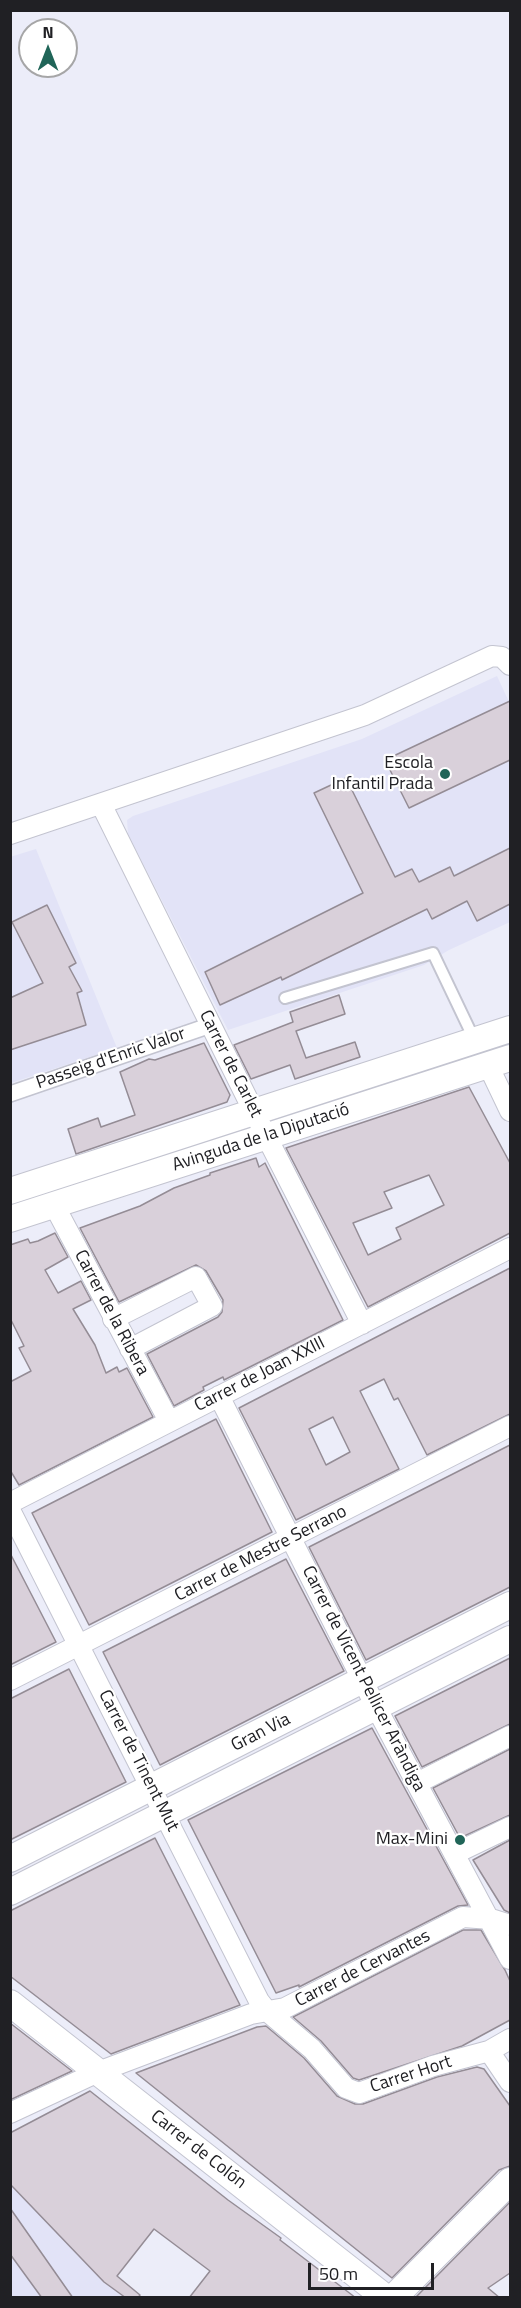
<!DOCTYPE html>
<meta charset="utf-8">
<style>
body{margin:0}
#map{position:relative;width:521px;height:2308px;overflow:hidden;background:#ecedf9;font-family:"Titillium Web",sans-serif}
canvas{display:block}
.frame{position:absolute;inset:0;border:12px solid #202024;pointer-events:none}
.north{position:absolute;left:18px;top:18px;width:60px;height:60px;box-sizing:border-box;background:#fff;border:2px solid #a6a6a7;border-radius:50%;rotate:0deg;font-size:16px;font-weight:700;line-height:24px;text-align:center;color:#202024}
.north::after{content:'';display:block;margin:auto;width:21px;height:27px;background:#206558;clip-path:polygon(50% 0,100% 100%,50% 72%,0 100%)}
.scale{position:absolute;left:308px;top:2263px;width:126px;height:27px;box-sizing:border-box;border:3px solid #202024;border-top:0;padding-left:8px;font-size:18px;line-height:21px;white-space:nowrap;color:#202024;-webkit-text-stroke:4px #fff;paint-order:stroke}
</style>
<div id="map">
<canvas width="521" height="2308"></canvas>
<div class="frame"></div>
<div class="north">N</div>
<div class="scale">50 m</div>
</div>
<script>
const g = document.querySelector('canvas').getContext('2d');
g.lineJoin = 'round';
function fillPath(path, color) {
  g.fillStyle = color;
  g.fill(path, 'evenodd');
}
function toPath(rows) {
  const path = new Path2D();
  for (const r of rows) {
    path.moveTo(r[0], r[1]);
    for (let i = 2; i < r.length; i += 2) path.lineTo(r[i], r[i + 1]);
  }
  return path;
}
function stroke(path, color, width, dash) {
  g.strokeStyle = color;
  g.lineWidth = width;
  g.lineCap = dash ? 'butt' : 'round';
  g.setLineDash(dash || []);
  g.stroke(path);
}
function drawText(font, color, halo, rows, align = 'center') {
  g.font = font + ' "Titillium Web",sans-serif';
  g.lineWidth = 4.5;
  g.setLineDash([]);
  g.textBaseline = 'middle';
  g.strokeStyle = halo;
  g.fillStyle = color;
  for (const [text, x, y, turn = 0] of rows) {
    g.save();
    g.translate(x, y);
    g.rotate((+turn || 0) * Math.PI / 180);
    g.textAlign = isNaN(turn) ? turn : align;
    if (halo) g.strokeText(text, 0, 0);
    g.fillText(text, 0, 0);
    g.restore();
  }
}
const built = toPath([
 [497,676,510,704,510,922,449,950,424,965,228,1030,128,834,127,820,133,816,362,739],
 [36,849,117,1048,11,1083,10,857],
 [11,2185,124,2297,11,2297]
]);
const building = toPath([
 [510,701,510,760,409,808,385,760,510,701],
 [346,778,395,877,412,869,419,882,450,867,454,876,510,848,510,904,477,921,467,901,432,919,427,909,282,980,281,977,220,1005,205,972,363,893,314,793,346,778],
 [47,905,76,963,69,967,82,991,77,993,86,1025,10,1050,10,998,43,983,12,922,47,905],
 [339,995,345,1014,296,1031,306,1058,355,1042,360,1057,295,1079,290,1065,251,1079,234,1045,293,1022,290,1012,339,995],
 [204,1043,230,1095,227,1102,76,1154,68,1129,98,1118,101,1127,135,1115,120,1072,149,1059,155,1060,204,1043],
 [469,1087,510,1163,510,1233,368,1307,286,1148,469,1087],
 [429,1175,444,1205,396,1228,401,1239,368,1255,353,1223,392,1208,384,1192,429,1175],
 [256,1158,259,1167,265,1163,343,1320,224,1380,223,1377,203,1387,204,1390,174,1406,147,1354,218,1317,222,1312,223,1300,206,1271,196,1265,119,1302,80,1228,140,1206,174,1188,210,1175,210,1173,256,1158],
 [55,1233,68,1257,45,1270,58,1293,81,1281,91,1300,73,1309,95,1345,106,1373,117,1367,119,1372,127,1368,153,1417,19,1485,10,1470,10,1382,31,1371,19,1348,24,1346,10,1318,10,1245,28,1239,30,1243,38,1241,55,1233],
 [510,1268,510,1414,427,1455,398,1398,394,1400,384,1379,360,1391,399,1469,296,1520,239,1408,510,1268],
 [333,1417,350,1452,326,1465,309,1429,333,1417],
 [216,1419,272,1532,89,1625,32,1513,216,1419],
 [510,1445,510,1587,366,1660,309,1547,510,1445],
 [10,1553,56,1642,10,1665,10,1553],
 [286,1559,344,1671,160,1765,103,1652,286,1559],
 [510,1658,510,1724,422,1767,395,1716,510,1658],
 [69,1669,126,1782,10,1840,10,1699,69,1669],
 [372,1728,468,1905,458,1906,299,1987,299,1985,276,1993,188,1820,372,1728],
 [510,1749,510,1815,460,1838,433,1788,510,1749],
 [155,1838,240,2005,111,2054,10,1976,10,1911,155,1838],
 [510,1840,510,1913,504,1910,473,1860,510,1840],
 [463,1930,481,1930,505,1970,510,1981,510,2020,462,2046,359,2080,353,2078,321,2041,293,2017,463,1930],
 [10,2023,50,2054,72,2071,10,2100,10,2023],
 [266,2026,304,2058,337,2096,355,2104,363,2104,437,2077,477,2067,484,2069,510,2106,510,2166,499,2170,392,2278,136,2073,257,2027,266,2026],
 [90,2091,228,2200,281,2238,280,2240,356,2298,189,2298,210,2271,154,2229,117,2276,140,2295,138,2298,126,2298,104,2282,10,2184,10,2133,90,2091],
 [510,2202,510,2273,488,2288,500,2298,415,2298,510,2202],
 [10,2208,73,2298,42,2298,10,2254,10,2208]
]);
const service = toPath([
 [285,998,433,953,475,1041]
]);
const pedestrian = toPath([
 [10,1094,211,1025]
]);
const minor = toPath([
 [101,804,254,1112,362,1324],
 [10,834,365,715,492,656,502,657,510,665],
 [488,1065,510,1111],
 [54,1205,169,1421],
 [113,1319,196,1277,212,1306,130,1349],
 [219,1396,376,1707,510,1959],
 [10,1503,510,1248],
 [10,1510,259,2001,267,2011,312,2049,346,2088,359,2093,433,2066,489,2051,510,2039],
 [10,1680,510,1426],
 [417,1783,510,1736],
 [456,1853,510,1827],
 [489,2051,510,2082],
 [10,2113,98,2072,251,2014,285,2008,463,1917,491,1919,510,1925]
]);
const tertiary = toPath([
 [10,1191,510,1029],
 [10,1219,510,1058],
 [10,1859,510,1605],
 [10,1892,510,1639],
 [10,2003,386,2298],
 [393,2298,510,2181]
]);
const markers = [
 [445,774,6,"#206558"],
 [460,1840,6,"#206558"]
];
const poiNames = [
 ["Escola",433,764],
 ["Infantil Prada",433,785],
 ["Max-Mini",448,1840]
];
const streetNames = [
 ["Passeig d'Enric Valor",111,1059,-19],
 ["Carrer de Carlet",230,1064,63],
 ["Avinguda de la Diputació",261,1138,-18],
 ["Carrer de la Ribera",111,1313,62],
 ["Carrer de Joan XXIII",260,1375,-27],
 ["Carrer de Mestre Serrano",261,1554,-27],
 ["Carrer de Vicent Pellicer Aràndiga",363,1679,63],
 ["Gran Via",261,1733,-27],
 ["Carrer de Tinent Mut",138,1761,63],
 ["Carrer de Cervantes",363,1969,-27],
 ["Carrer Hort",411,2075,-18],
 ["Carrer de Colón",198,2150,38]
];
fillPath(built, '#e2e3f7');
fillPath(building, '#d9d0da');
stroke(building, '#948c95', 1.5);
stroke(service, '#c3c4d0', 14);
stroke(pedestrian, '#c3c4d0', 18);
stroke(minor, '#c3c4d0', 22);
stroke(tertiary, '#c3c4d0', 28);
stroke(service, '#fff', 10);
stroke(pedestrian, '#fff', 15);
stroke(minor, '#fff', 20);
stroke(tertiary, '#fff', 26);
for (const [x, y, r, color] of markers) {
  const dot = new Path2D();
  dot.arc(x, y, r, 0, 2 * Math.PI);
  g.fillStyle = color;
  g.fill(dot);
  stroke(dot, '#fff', 2);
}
drawText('18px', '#202024', '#fff', poiNames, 'right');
drawText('18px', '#202024', '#fff', streetNames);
</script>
